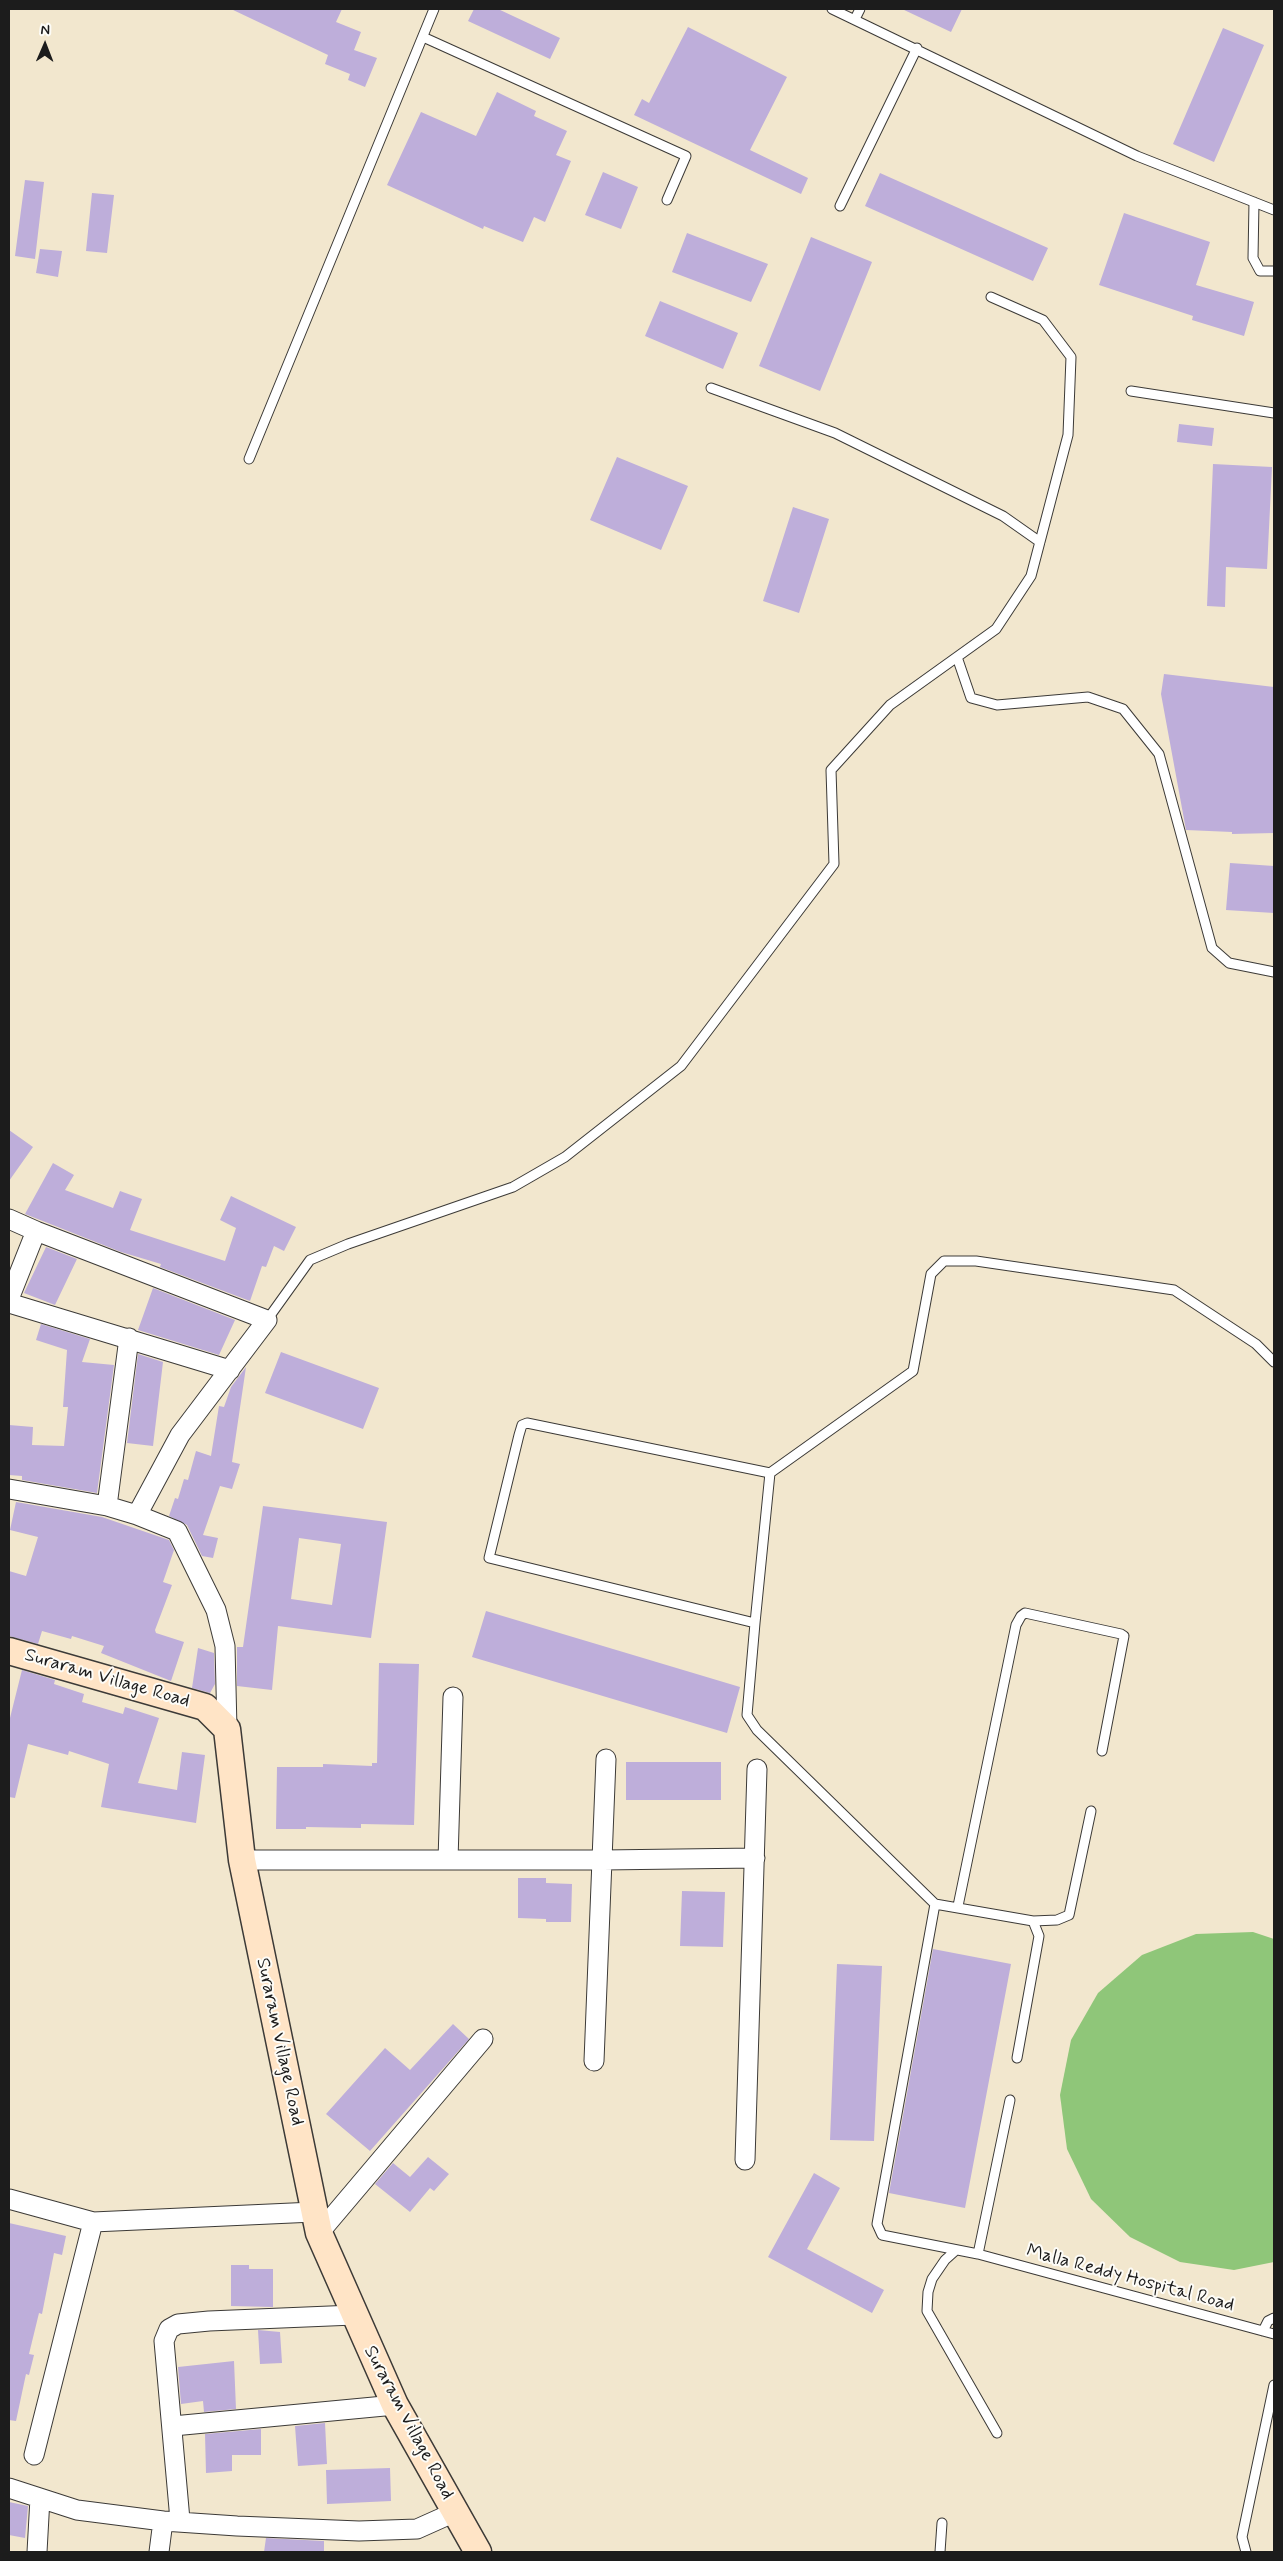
<!DOCTYPE html>
<style>
body{margin:0}
#map{position:relative;width:1283px;height:2561px;overflow:hidden;background:#f2e7ce;font-family:Mynerve,sans-serif}
canvas{display:block}
.frame{position:absolute;inset:0;border:10px solid #1c1c1c;pointer-events:none}
.north{position:absolute;left:20px;top:20px;width:50px;height:50px;-webkit-text-stroke:4px #fdfcf7;paint-order:stroke;rotate:1deg;font-size:14px;font-weight:700;line-height:20px;text-align:center;color:#1c1c1c}
.north::after{content:'';display:block;margin:auto;width:18px;height:22px;background:#1c1c1c;clip-path:polygon(50% 0,100% 100%,50% 72%,0 100%)}
</style>
<div id="map">
<canvas width="1283" height="2561"></canvas>
<div class="frame"></div>
<div class="north">N</div>
</div>
<script>
const g = document.querySelector('canvas').getContext('2d');
g.lineJoin = 'round';
function fillPath(path, color) {
  g.fillStyle = color;
  g.fill(path, 'evenodd');
}
function toPath(rows) {
  const path = new Path2D();
  for (const r of rows) {
    path.moveTo(r[0], r[1]);
    for (let i = 2; i < r.length; i += 2) path.lineTo(r[i], r[i + 1]);
  }
  return path;
}
function stroke(path, color, width, dash) {
  g.strokeStyle = color;
  g.lineWidth = width;
  g.lineCap = dash ? 'butt' : 'round';
  g.setLineDash(dash || []);
  g.stroke(path);
}
function drawText(font, color, halo, rows, align = 'center') {
  g.font = font + ' Mynerve,sans-serif';
  g.lineWidth = 4;
  g.setLineDash([]);
  g.textBaseline = 'middle';
  g.strokeStyle = halo;
  g.fillStyle = color;
  for (const [text, x, y, turn = 0] of rows) {
    g.save();
    g.translate(x, y);
    g.rotate((+turn || 0) * Math.PI / 180);
    g.textAlign = isNaN(turn) ? turn : align;
    if (halo) g.strokeText(text, 0, 0);
    g.fillText(text, 0, 0);
    g.restore();
  }
}
const green = toPath([
 [1253,1932,1274,1939,1274,2262,1234,2270,1180,2262,1130,2237,1091,2199,1067,2149,1060,2095,1071,2040,1098,1993,1142,1955,1196,1934]
]);
const building = toPath([
 [231,9,342,9,336,22,361,32,354,50,377,58,365,87,348,80,350,74,325,64,328,55],
 [474,9,498,9,560,38,550,59,468,21],
 [902,9,962,9,951,32],
 [688,27,787,77,750,150,808,178,801,194,634,115,642,99,649,103],
 [1223,28,1264,45,1214,162,1173,144],
 [497,92,536,111,534,116,567,131,556,155,571,161,545,222,534,217,523,242,484,226,483,229,387,185,421,112,476,136],
 [603,172,638,187,621,229,585,215],
 [880,173,1048,248,1033,281,865,206],
 [25,180,44,182,35,259,15,256],
 [92,193,114,195,107,253,86,251],
 [1124,213,1210,242,1196,285,1254,302,1244,336,1192,320,1193,316,1099,285],
 [687,233,768,264,751,302,672,272],
 [811,237,872,262,820,391,759,366],
 [40,249,62,251,58,277,36,273],
 [660,301,738,333,723,369,645,336],
 [1179,424,1214,428,1212,446,1177,442],
 [617,457,688,486,661,550,590,520],
 [1213,464,1272,467,1267,569,1226,567,1225,607,1207,606],
 [793,507,829,519,799,613,763,601],
 [1164,674,1274,687,1274,833,1232,834,1232,832,1186,830,1161,694],
 [1230,863,1274,866,1274,913,1226,910],
 [9,1130,33,1147,9,1181],
 [53,1163,74,1175,65,1190,113,1208,120,1191,142,1199,130,1230,225,1261,236,1228,220,1220,231,1196,296,1227,284,1251,274,1246,266,1267,262,1266,250,1301,160,1267,161,1264,121,1252,25,1214],
 [46,1247,77,1259,55,1305,24,1293],
 [153,1288,235,1320,219,1355,138,1330],
 [41,1324,90,1339,82,1362,114,1365,97,1493,22,1480,22,1476,9,1475,9,1425,33,1427,32,1445,64,1446,68,1407,63,1407,67,1350,36,1340],
 [281,1352,379,1388,363,1429,265,1393],
 [138,1354,163,1362,153,1446,127,1443],
 [246,1367,232,1462,240,1464,232,1489,220,1486,203,1535,218,1538,213,1558,202,1556,187,1525,169,1516,175,1498,178,1499,184,1479,188,1480,196,1451,211,1456,219,1406,224,1407,231,1387],
 [16,1502,102,1517,169,1540,174,1550,163,1582,172,1585,155,1630,156,1633,184,1642,171,1681,101,1653,104,1646,72,1636,71,1639,42,1631,38,1644,9,1636,9,1571,26,1576,38,1537,10,1530],
 [263,1506,387,1522,371,1638,278,1626,272,1690,237,1686,237,1647,243,1647],
 [299,1538,341,1544,332,1605,291,1599],
 [486,1611,740,1687,727,1733,472,1657],
 [198,1648,214,1653,215,1684,210,1693,192,1688],
 [379,1663,419,1664,414,1825,361,1824,361,1828,306,1827,306,1829,276,1829,277,1767,323,1767,323,1764,372,1766,372,1763,377,1763],
 [22,1670,55,1680,54,1684,84,1694,82,1702,123,1714,125,1707,159,1718,138,1783,177,1790,182,1752,205,1755,196,1823,101,1807,109,1764,69,1751,68,1755,28,1744,15,1798,9,1797,9,1722],
 [626,1762,721,1762,721,1800,626,1800],
 [518,1878,546,1878,546,1883,572,1884,571,1922,546,1922,546,1919,518,1918],
 [682,1891,725,1892,723,1947,680,1946],
 [933,1949,1011,1964,965,2208,889,2193],
 [837,1964,882,1966,874,2141,830,2140],
 [453,2024,469,2039,370,2151,326,2114,385,2048,410,2070],
 [428,2157,449,2174,434,2191,430,2188,410,2212,375,2184,393,2163,410,2177],
 [814,2173,840,2188,807,2249,884,2290,872,2313,768,2257],
 [9,2223,66,2236,62,2255,54,2253,42,2314,39,2313,29,2354,34,2355,29,2375,26,2374,16,2421,9,2420],
 [231,2265,249,2265,249,2269,273,2269,273,2307,231,2306],
 [258,2330,280,2332,282,2363,260,2364],
 [234,2361,236,2409,204,2412,203,2401,181,2404,178,2367],
 [325,2423,327,2464,298,2466,295,2426],
 [261,2429,261,2455,232,2455,232,2471,206,2473,205,2434],
 [390,2468,391,2501,327,2504,326,2470],
 [9,2502,28,2506,25,2538,9,2535],
 [266,2538,324,2541,324,2552,264,2552]
]);
const lane = toPath([
 [832,9,1137,156,1274,210],
 [855,19,860,9],
 [423,37,686,156,667,200],
 [1254,202,1253,258,1260,271,1274,271],
 [840,206,917,48],
 [711,388,835,433,1003,516,1040,542],
 [1131,391,1274,413],
 [249,459,434,9],
 [957,657,971,698,997,705,1088,697,1123,709,1159,754,1212,948,1229,963,1274,972],
 [267,1320,310,1260,348,1244,513,1187,565,1157,681,1066,834,864,831,770,890,705,996,629,1031,576,1068,435,1071,357,1043,320,991,297],
 [770,1473,527,1423,522,1425,519,1435,489,1558,755,1623,747,1715,757,1730,935,1904,1033,1921,1039,1936,1017,2058],
 [755,1623,770,1473,913,1371,931,1274,944,1261,976,1261,1174,1290,1256,1344,1274,1362],
 [935,1904,877,2224,882,2235,978,2254,1010,2100],
 [958,1906,1016,1625,1021,1616,1025,1613,1121,1634,1124,1636,1102,1751],
 [1033,1921,1057,1920,1069,1915,1091,1811],
 [955,2251,945,2260,932,2279,928,2292,927,2311,997,2433],
 [978,2254,1274,2334],
 [1263,2331,1268,2321,1274,2318],
 [940,2552,942,2523],
 [1246,2552,1242,2537,1274,2385]
]);
const street = toPath([
 [9,1219,36,1231],
 [9,1299,36,1231,267,1320,180,1435,137,1515],
 [9,1303,230,1370],
 [9,1489,107,1506,137,1515,177,1531,216,1610,225,1646,227,1729],
 [107,1506,129,1338],
 [242,1860,603,1860,755,1858],
 [448,1860,453,1697],
 [594,2061,606,1759],
 [745,2160,757,1769],
 [9,2199,93,2222,314,2212],
 [319,2233,483,2039],
 [173,2426,395,2405],
 [34,2455,93,2222],
 [9,2488,77,2510,163,2521,237,2526,359,2531,417,2529,455,2512],
 [180,2520,164,2341,169,2329,178,2324,209,2321,354,2315],
 [37,2552,40,2498],
 [159,2552,163,2521]
]);
const secondary = toPath([
 [9,1651,205,1707,227,1729,242,1860,319,2233,395,2405,478,2552]
]);
const streetNames = [
 ["Suraram Village Road",107,1679,16],
 ["Suraram Village Road",279,2042,78],
 ["Malla Reddy Hospital Road",1130,2279,15],
 ["Suraram Village Road",408,2423,62]
];
fillPath(green, '#8fc679');
fillPath(building, '#beaeda');
stroke(lane, '#3c3a37', 11);
stroke(street, '#3c3a37', 21);
stroke(secondary, '#3c3a37', 29);
stroke(lane, '#fff', 9);
stroke(street, '#fff', 19);
stroke(secondary, '#ffe4c6', 26);
drawText('19px', '#1c1c1c', '#fdfcf7', streetNames);
</script>
